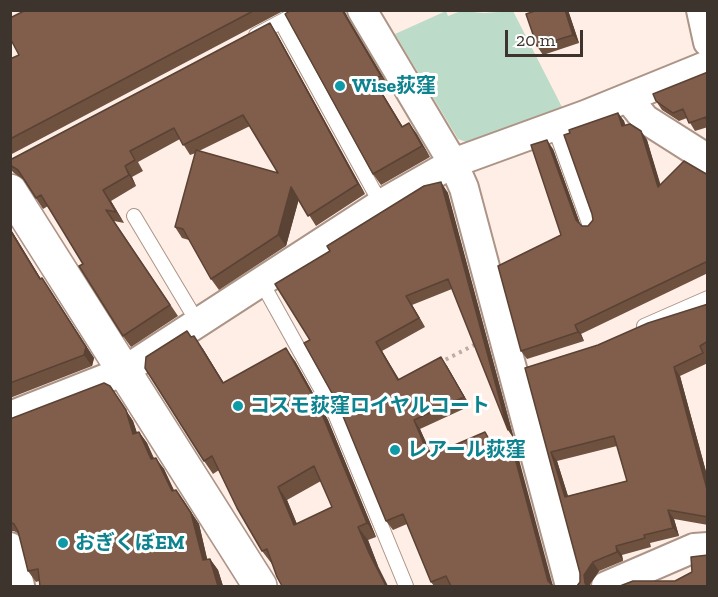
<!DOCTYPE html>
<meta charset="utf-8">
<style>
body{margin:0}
#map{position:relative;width:718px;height:597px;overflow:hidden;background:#feeee6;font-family:"Zilla Slab",serif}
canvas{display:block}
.frame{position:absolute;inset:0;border:12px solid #3e342e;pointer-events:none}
.scale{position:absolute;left:505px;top:30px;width:78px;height:27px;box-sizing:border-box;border:3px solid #3e342e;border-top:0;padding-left:8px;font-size:18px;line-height:21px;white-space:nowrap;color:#3e342e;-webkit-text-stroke:4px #fff;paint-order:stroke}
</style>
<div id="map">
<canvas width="718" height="597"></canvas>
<div class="frame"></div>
<div class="scale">20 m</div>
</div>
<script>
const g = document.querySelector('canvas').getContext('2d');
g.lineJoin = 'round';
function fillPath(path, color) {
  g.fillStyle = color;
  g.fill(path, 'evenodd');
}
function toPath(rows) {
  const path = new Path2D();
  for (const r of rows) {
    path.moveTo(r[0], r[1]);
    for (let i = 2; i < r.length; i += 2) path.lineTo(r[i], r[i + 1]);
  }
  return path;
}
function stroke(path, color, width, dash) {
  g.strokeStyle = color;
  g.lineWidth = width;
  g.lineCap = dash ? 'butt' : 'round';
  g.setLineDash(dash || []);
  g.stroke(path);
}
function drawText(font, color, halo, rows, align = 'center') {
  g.font = font + ' "Zilla Slab","Noto Sans JP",serif';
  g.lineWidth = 6;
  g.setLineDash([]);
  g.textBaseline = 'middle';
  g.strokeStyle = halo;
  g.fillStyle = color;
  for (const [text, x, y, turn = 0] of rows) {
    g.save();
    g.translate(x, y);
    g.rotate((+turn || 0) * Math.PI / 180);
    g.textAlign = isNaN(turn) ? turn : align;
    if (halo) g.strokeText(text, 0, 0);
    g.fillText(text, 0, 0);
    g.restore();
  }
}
const green = toPath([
 [446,11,448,16,461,11,484,13,513,11,562,107,466,142,458,139,395,34]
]);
const path = toPath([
 [439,363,478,343]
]);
const service = toPath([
 [281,22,381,204],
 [256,35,303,10],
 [554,126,590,226],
 [134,216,198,323],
 [262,283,336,416,406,586],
 [644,326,708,298]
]);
const minor = toPath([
 [362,10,453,163,464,188,570,586],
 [701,10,708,42],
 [628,98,645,119,708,159],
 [10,416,122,372,381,204,453,163,585,115,708,65],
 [10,547,20,586],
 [606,586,694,548,708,547]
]);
const tertiary = toPath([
 [10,191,260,586]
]);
const wall = toPath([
 [26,10,285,10,10,155,10,59,19,55],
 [291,10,344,10,348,18,389,87,381,91,403,127,409,123,430,157,381,185,373,174],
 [538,10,568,10,579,43,543,55,537,46],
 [277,34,365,194,316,226,299,199,286,246,219,290,211,279,189,240,182,238,175,227,196,153,190,155,180,139,138,162,143,171,132,177,136,186,111,201,124,223,114,221,178,316,131,347,123,336,83,264,48,206,43,209,24,180,14,173,10,169,10,160],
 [250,126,278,173,199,151],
 [708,72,708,127,695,131,687,118,679,121,662,110,656,101],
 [618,113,624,121,625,125,641,131,647,140,660,185,708,175,708,273,581,334,584,341,527,359,521,351,561,235,553,149,580,224,582,226,588,226,593,220,592,214,570,133],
 [447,191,514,439,452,289,412,305,425,327,382,351,399,379,447,366,470,406,420,429,431,455,485,432,496,450,517,452,450,586,434,586,431,582,407,524,393,530,386,521,338,404,310,340],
 [10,228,41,279,50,290,94,358,92,366,10,398],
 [708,304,708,353,706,354,708,358,708,363,680,376,708,479,708,525,674,519,679,536,650,543,651,547,622,555,623,561,599,571,590,584,590,586,577,586,580,582,580,573,525,368,598,345],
 [617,446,627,481,568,496,557,461],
 [191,337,203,349,224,383,295,361,328,420,376,537,368,540,378,566,272,564,262,551,219,470,213,474,204,461],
 [321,481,332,507,297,524,287,500],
 [110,386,133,421,137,433,139,432,147,443,154,458,164,469,174,490,184,501,199,524,207,559,210,559,218,570,223,586,40,586,39,581,36,582,28,571,19,534,14,531,10,531,10,419]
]);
const shadedWall = toPath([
 [342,10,344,10,348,18,389,87,381,76],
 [565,10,568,10,579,43,573,35],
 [270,23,277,34,365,194,358,184],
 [373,79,381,91,410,139,402,127],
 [618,113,624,121,628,134,622,126],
 [409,123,417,134,430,157,422,146],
 [641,131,647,140,664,196,658,187],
 [547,140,553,149,582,229,576,220],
 [125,166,132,177,136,186,129,175],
 [441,182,448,193,514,439,508,430],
 [291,187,299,198,286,246,278,235],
 [103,190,111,201,124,223,116,212],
 [10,228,48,291,40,279,10,230],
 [42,278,94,358,92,366,84,355],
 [406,296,412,305,425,327,419,318],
 [575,325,581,334,584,341,578,332],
 [194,336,203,349,232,397,223,383],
 [376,342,382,351,404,389,398,380],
 [286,348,295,361,328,420,376,537,367,523],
 [441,357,447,366,470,406,464,397],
 [674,367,680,376,708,479,708,493],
 [110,386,133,421,141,445,133,434],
 [414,420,420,429,436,464,429,456],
 [139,432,147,443,158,470,151,459],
 [511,443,517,452,553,586,548,581],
 [551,452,557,461,571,506,565,497],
 [156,458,164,469,179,502,172,491],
 [278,487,287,500,303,539,294,525],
 [176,490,199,524,210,571,203,560],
 [668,510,674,519,679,536,673,528],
 [358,527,368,540,378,566,388,586,386,586,369,553],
 [616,546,622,555,623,561,617,552],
 [210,559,218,570,223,586,218,586],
 [593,562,599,571,590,584,590,586,587,586,585,583,584,575]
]);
const building = toPath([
 [26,10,255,10,10,139,10,59,19,55,10,38,10,18,26,10],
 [291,10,342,10,381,76,373,79,402,127,409,123,422,146,373,174,285,14,291,10],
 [538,10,565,10,573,35,537,46,526,14,538,10],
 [270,23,358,184,308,216,291,187,278,235,211,279,183,229,175,227,196,150,278,173,243,115,183,145,174,128,130,151,135,160,125,166,129,175,103,190,116,212,106,210,170,305,123,336,79,266,83,264,41,195,36,198,18,170,10,165,10,160,270,23],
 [708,72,708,123,706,117,689,123,683,109,673,113,656,101,653,94,708,72],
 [618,113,622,126,630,124,641,131,658,187,684,161,708,175,708,261,575,325,578,332,521,351,498,266,561,235,531,145,547,140,576,220,582,226,588,226,593,220,592,214,564,135,570,133,569,130,618,113],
 [441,182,508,430,448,279,406,296,419,318,376,342,398,380,441,357,464,397,414,420,429,456,485,432,495,450,511,443,548,581,553,586,451,586,446,576,431,582,403,514,386,521,338,404,304,343,310,340,275,284,330,251,327,246,424,186,441,182],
 [10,230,40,279,42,278,86,347,84,355,10,383,10,230],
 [708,304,708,341,700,346,703,353,674,367,708,493,708,517,668,510,673,528,644,535,645,538,616,546,617,552,593,562,584,575,585,583,587,586,577,586,580,582,580,573,525,368,598,345,648,323,708,304],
 [614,436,627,481,565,497,551,452,614,436],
 [187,331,191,337,194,336,223,383,286,348,319,407,367,523,358,527,369,553,386,586,282,586,277,577,267,549,262,551,237,508,212,456,204,461,145,368,146,357,187,331],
 [314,466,332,507,294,525,278,487,314,466],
 [104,383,110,386,126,410,133,434,139,432,151,459,156,458,172,491,176,490,191,513,203,560,210,559,218,586,40,586,38,569,28,571,18,531,14,524,10,522,10,419,104,383],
 [708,555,708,586,620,586,633,581,675,581,692,572,691,557,708,555]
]);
const markers = [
 [340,86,6,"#0f9aa8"],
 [238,406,6,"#0f9aa8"],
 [395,450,6,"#0f9aa8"],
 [63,543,6,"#0f9aa8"]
];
const cultureNames = [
 ["Wise荻窪",352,86],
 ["コスモ荻窪ロイヤルコート",250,406],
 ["レアール荻窪",407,450],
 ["おぎくぼEM",75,543]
];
fillPath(green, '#bddbc9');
stroke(service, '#ac9487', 16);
stroke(minor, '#ac9487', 32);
stroke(tertiary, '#ac9487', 36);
stroke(path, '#bbada6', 4, [3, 4.5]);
stroke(service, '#fff', 14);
stroke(minor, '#fff', 28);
stroke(tertiary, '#fff', 33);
fillPath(wall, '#6f5140');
fillPath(shadedWall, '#5a4234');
fillPath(building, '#815e4b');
stroke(building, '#5a4234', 1.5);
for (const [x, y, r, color] of markers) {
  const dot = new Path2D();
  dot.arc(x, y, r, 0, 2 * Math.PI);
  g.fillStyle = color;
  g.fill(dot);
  stroke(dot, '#fff', 2);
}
drawText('bold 20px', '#0d838f', '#fff', cultureNames, 'left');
</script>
